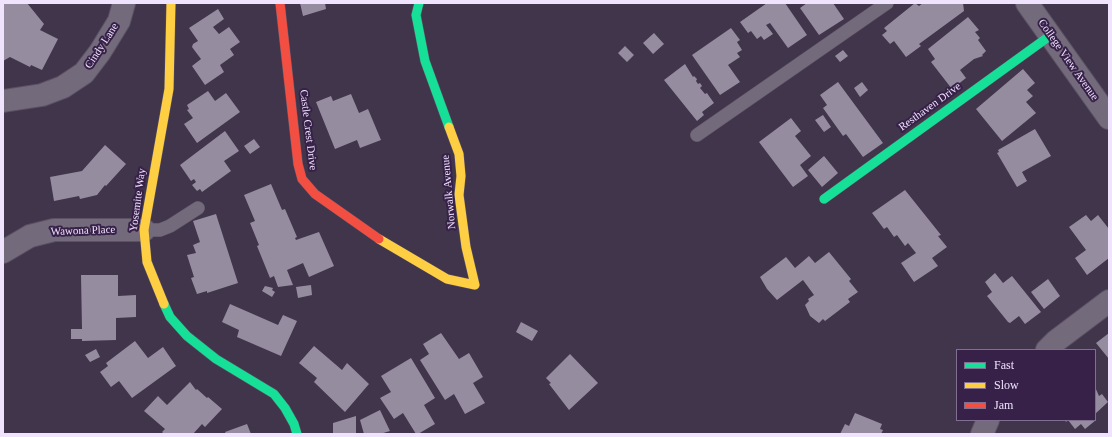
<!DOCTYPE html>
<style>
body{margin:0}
#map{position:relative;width:1112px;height:437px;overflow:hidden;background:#40354b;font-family:"Times New Roman",serif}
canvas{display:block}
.frame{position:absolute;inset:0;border:4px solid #f0e3fd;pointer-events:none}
.legend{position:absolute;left:956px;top:349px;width:140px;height:72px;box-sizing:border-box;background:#372149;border:1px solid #816f91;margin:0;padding:5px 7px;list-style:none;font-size:12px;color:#f0e3fd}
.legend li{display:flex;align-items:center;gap:8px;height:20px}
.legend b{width:20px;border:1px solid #816f91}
</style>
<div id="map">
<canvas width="1112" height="437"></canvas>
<div class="frame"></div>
<ul class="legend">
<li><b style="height:5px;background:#16e098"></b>Fast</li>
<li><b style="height:5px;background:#ffcf43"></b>Slow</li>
<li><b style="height:5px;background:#f24e42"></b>Jam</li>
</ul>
</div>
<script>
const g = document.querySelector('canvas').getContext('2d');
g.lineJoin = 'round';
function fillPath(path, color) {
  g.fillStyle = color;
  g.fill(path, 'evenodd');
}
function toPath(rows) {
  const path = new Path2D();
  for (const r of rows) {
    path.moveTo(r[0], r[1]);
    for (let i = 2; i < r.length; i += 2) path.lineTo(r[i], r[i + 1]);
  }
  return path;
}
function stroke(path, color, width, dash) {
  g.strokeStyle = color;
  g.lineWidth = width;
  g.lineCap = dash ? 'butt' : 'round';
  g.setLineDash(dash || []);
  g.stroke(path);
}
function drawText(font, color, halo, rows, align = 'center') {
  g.font = font + ' "Times New Roman",serif';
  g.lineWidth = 4;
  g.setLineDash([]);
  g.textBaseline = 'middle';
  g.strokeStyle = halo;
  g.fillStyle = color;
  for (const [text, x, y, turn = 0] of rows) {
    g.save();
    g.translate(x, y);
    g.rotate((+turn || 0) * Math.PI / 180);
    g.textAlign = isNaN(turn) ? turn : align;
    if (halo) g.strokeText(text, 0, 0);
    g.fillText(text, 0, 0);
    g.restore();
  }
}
const building = toPath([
 [4,3,27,3,44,24,40,30,58,39,42,70,31,65,30,67,10,57,3,61],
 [300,3,325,3,326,9,303,16],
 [767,3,785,3,807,35,788,48,770,23,766,25,773,34,764,40,761,36,757,39,751,31,748,33,740,22],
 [807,3,833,3,844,19,819,35,800,8],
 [915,3,919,6,923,3,963,3,964,11,919,44,921,46,906,57,894,41,890,44,882,35,887,31,884,28],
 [218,9,224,19,213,27,219,34,229,27,240,42,230,49,234,55,220,65,224,72,205,85,192,66,201,59,192,47,193,44,198,41,189,28],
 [968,17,979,30,975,32,980,38,978,40,986,51,982,55,983,56,974,59,960,70,966,78,952,89,931,62,935,59,928,49],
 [731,28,740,40,737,42,742,50,737,53,740,57,728,65,740,82,720,95,692,55],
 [654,33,664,44,653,54,643,43],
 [625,46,634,55,627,62,618,53],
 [843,50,848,56,840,62,835,56],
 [685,64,693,77,694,76,697,79,696,81,698,84,700,83,702,86,700,88,705,94,707,93,709,96,708,97,709,96,714,103,702,112,704,115,697,121,664,80],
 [1023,69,1035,83,1027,90,1033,96,1026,102,1036,113,1002,141,976,109],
 [838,82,883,143,863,157,846,134,843,136,823,108,827,105,820,95],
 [862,82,868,90,860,97,854,88],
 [208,91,215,101,226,93,240,112,197,143,184,124,193,118,187,110,189,109,187,105],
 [351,94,359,113,368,109,381,140,360,148,357,140,335,149,316,102,331,96,333,101],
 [823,115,831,127,824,132,815,120],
 [791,118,801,131,795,136,811,156,800,165,808,176,793,187,759,142],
 [1035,129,1051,156,1022,172,1027,181,1017,187,997,153,999,152,998,150],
 [225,131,239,151,224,161,231,171,202,192,200,189,197,191,192,185,196,182,194,179,191,181,180,165],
 [254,139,260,147,250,154,244,146],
 [105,145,126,164,106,186,105,185,97,195,80,199,79,196,54,201,50,177,82,171],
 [824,156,838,173,822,187,808,170],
 [271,184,282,210,285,209,297,237,295,238,296,240,319,232,334,266,309,277,303,263,287,270,293,285,278,287,274,276,270,278,257,246,259,245,250,223,255,221,244,195],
 [905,190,941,235,938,236,947,247,932,258,938,266,914,282,901,263,916,253,908,243,905,246,897,235,894,237,887,227,884,229,872,213],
 [216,214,238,283,207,293,207,291,197,294,191,278,194,277,187,255,196,253,193,245,200,242,193,221],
 [1086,215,1091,221,1098,215,1109,229,1109,258,1087,275,1075,258,1086,250,1069,227],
 [829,252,851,279,849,281,858,292,848,299,850,302,825,321,823,319,819,323,810,316,805,305,809,301,808,299,814,295,803,280,777,300,767,289,760,277,786,257,795,268,809,256,815,263],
 [995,273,1003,283,1012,276,1041,312,1025,324,1019,316,1010,323,1008,322,987,296,992,292,985,282],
 [81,275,118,275,118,296,136,295,136,317,116,318,116,340,82,341,82,339,71,339,71,329,82,329],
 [1048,279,1060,296,1044,309,1031,292],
 [311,285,312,295,298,298,296,287],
 [265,286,273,288,272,290,275,292,272,297,262,291],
 [230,304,278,325,283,315,297,321,281,356,237,337,239,330,222,322],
 [521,322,538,331,532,341,516,332],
 [441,333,459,359,469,353,483,377,473,383,485,403,465,414,454,394,445,400,420,360,429,354,423,344],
 [1109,333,1109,359,1096,343],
 [135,341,148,358,163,347,176,366,132,398,119,381,111,387,100,372,108,366,106,363],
 [314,346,342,370,347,363,369,384,345,412,314,382,317,378,299,363],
 [96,349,100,357,90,362,85,355],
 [570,354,598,383,569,410,549,384,551,383,546,378],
 [411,358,435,398,424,405,435,424,418,434,416,434,403,413,394,419,380,398,391,392,381,376],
 [190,382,196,390,197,389,207,398,208,397,222,409,205,427,202,424,193,434,164,434,162,432,165,429,144,411,158,396,167,405],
 [1095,387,1099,396,1102,394,1108,402,1095,414],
 [380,410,390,431,380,434,364,434,360,420],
 [855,413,882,424,880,429,883,430,881,434,840,434,845,424,849,426],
 [356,416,356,434,333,434,333,423],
 [1065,420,1096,420,1085,429,1081,424,1075,429,1068,420,1066,422],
 [247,424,251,434,226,434,225,432]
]);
const lane = toPath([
 [697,135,887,3],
 [144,230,160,230,170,226,198,208]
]);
const street = toPath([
 [1027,3,1109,118],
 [3,101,42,95,63,87,84,73,100,52,119,21,124,3],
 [3,252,30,236,54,230,144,230],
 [1047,350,1056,341,1109,301],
 [982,434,988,420]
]);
const fast = toPath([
 [419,3,416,15,425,61,449,127],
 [824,199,1051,35],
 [164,304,170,317,187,336,216,359,274,394,285,408,294,424,297,434]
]);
const slow = toPath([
 [379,239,447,279,475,285,466,247,459,195,461,176,459,154,449,127],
 [164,304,147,262,144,230,169,89,171,3]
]);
const jam = toPath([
 [280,3,298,164,302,179,315,194,379,239]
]);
const streetNames = [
 ["Cindy Lane",102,46,-57],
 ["College View Avenue",1068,60,55],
 ["Resthaven Drive",930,107,-36],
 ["Castle Crest Drive",308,130,83],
 ["Norwalk Avenue",449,192,-95],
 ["Yosemite Way",138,200,-82],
 ["Wawona Place",83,231,-2]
];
fillPath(building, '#968ca0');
stroke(lane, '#5c5165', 14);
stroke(street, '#5c5165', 24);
stroke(fast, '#5c5165', 10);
stroke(slow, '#5c5165', 10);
stroke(jam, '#5c5165', 10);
stroke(lane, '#736b7b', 13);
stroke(street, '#736b7b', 22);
stroke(fast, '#16e098', 9);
stroke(slow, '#ffcf43', 9);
stroke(jam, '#f24e42', 9);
drawText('11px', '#f0e3fd', '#372149', streetNames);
</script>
